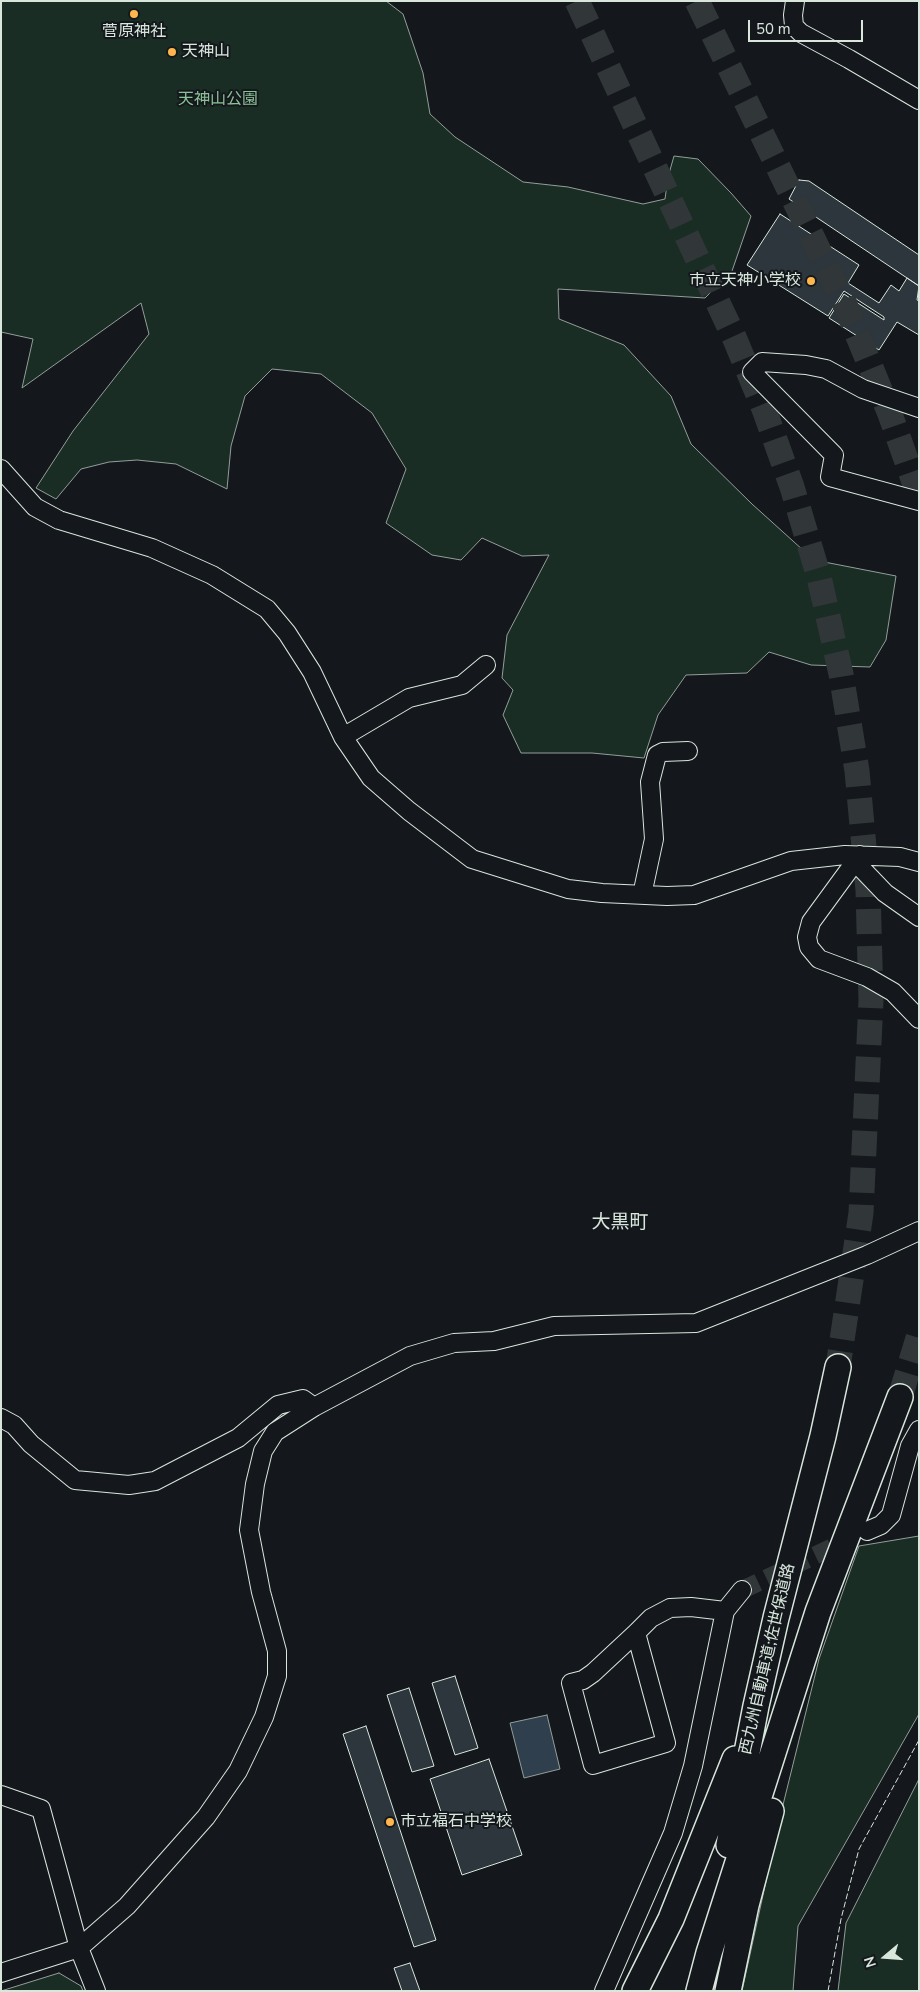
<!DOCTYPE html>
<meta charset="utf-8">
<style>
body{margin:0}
#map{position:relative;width:920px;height:1992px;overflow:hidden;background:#14181c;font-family:"Nunito Sans",sans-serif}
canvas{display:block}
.frame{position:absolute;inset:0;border:2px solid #d8e6dc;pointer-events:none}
.north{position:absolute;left:860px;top:1932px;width:50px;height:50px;-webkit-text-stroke:4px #14181c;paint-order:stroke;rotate:252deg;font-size:14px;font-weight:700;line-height:20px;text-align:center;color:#d8e6dc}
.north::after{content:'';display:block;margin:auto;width:18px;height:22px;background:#d8e6dc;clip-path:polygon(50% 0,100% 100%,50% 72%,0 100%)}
.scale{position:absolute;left:748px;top:20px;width:115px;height:22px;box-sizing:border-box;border:2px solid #d8e6dc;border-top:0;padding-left:6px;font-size:15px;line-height:18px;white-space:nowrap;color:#d8e6dc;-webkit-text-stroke:4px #14181c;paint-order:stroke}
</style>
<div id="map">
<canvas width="920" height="1992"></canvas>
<div class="frame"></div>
<div class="north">N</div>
<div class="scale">50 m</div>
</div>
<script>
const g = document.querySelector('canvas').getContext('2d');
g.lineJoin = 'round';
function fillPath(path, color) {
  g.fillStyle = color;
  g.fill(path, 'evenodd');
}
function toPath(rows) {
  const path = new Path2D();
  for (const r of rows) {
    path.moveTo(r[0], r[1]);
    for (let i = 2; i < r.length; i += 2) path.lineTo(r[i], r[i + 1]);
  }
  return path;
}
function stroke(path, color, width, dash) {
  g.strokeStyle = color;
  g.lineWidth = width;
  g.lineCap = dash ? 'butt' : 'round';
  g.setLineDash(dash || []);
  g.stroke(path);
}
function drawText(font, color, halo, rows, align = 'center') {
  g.font = font + ' "Nunito Sans","Noto Sans JP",sans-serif';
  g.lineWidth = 4;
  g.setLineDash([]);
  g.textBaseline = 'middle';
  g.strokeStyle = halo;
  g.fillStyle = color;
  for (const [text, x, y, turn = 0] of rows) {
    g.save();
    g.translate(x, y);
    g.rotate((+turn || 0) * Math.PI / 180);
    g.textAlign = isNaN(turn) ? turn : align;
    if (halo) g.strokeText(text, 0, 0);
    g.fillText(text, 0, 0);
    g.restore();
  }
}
const green = toPath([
 [1,1,386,1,403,14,423,73,430,114,455,137,523,182,568,187,643,204,665,199,668,177,674,156,698,159,731,193,751,216,732,271,705,298,558,289,559,319,624,345,671,396,691,444,752,504,814,560,896,576,886,640,870,667,811,665,769,652,747,673,686,675,658,715,644,758,592,753,521,753,503,715,513,690,502,678,507,635,549,555,522,556,482,538,461,560,432,555,386,523,406,469,372,413,321,374,272,369,245,396,231,446,227,489,176,464,137,460,109,462,81,469,56,499,36,488,73,431,149,334,141,303,22,388,33,339,1,332,1,1],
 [919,1536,919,1714,798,1926,793,1991,742,1991,781,1813,819,1659,859,1546,919,1536],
 [919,1779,919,1991,838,1991,846,1923,919,1779],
 [59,1973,81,1986,83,1991,1,1991,59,1973]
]);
const water = toPath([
 [547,1715,560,1769,524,1778,510,1723,547,1715]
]);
const building = toPath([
 [799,180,809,181,919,255,919,286,789,199,799,180],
 [780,214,859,265,848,283,879,303,891,285,899,291,907,278,919,286,917,300,919,301,919,335,897,322,879,350,829,318,844,294,884,320,884,317,844,291,828,316,747,265,780,214],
 [455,1676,478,1748,455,1755,432,1683,455,1676],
 [409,1688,434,1766,412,1772,387,1695,409,1688],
 [366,1726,436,1940,414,1947,343,1734,366,1726],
 [489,1759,522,1855,462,1875,430,1779,489,1759],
 [410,1963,420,1991,402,1991,394,1968,410,1963]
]);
const minorTunnel = toPath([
 [742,1590,850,1539]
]);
const highwayTunnel = toPath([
 [577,1,734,337,764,409,792,487,819,577,841,674,857,771,868,890,871,1000,861,1213,838,1367],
 [697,1,844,302,890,414,919,496],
 [900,1397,919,1335]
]);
const minor = toPath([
 [795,1,793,15,794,26,801,33,849,59,919,100],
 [919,408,863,389,826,369,806,365,762,362,752,372,834,455,830,477,919,501],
 [1,469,35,507,59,520,152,548,212,575,267,609,287,633,312,672,343,737,371,778,409,811,472,859,568,889,602,893,667,896,694,895,791,861,845,855,900,857,919,862],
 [343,737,409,698,462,685,486,665],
 [860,855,811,922,807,937,809,947,819,959,867,977,893,992,919,1019],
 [860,855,862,869,885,893,919,917],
 [642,895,654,839,650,782,657,755,663,752,688,751],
 [1,1418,14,1425,31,1444,75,1480,129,1485,155,1481,238,1438,278,1405,303,1399,314,1407],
 [867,1531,881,1525,891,1515,910,1446,919,1430],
 [636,1633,666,1743,593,1765,571,1683,583,1680,593,1673,636,1633,651,1618,670,1608,691,1607,725,1611],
 [1,1795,41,1809,79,1948,96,1991],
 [1,1973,79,1948,127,1906,206,1817,238,1771,264,1717,277,1676,277,1651,261,1592,249,1530,255,1484,263,1451,275,1432,314,1407,410,1356,454,1343,494,1341,554,1326,696,1323,867,1255,919,1231],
 [604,1991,673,1833,693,1766,725,1611,742,1590]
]);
const highway = toPath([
 [729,1845,756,1706,776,1618,823,1436,838,1367],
 [635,1991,671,1919,735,1759],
 [699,1991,709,1953,818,1612,900,1397],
 [728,1991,746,1905,771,1811]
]);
const fence = toPath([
 [828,1991,841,1919,859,1849,919,1740]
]);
const markers = [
 [134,14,5,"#ffb74d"],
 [172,52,5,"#ffb74d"],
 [811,281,5,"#ffb74d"],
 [390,1822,5,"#ffb74d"]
];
const poiNames = [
 ["菅原神社",134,32,"center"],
 ["天神山",182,52],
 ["市立天神小学校",801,281,"right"],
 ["市立福石中学校",400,1822]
];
const parkNames = [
 ["天神山公園",218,100]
];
const streetNames = [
 ["西九州自動車道;佐世保道路",768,1659,-77]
];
const quarterNames = [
 ["大黒町",620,1223]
];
fillPath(green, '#1a2d24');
stroke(green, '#939e99', 1);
fillPath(water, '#2f3f4d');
stroke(water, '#939e99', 1);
fillPath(building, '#2c363c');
stroke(building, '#d8e6dc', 1);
stroke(minorTunnel, '#313739', 18, [18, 9]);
stroke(highwayTunnel, '#313739', 25, [25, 12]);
stroke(minor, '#d8e6dc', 20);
stroke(highway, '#d8e6dc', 28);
stroke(minor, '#14181c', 18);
stroke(highway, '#14181c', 25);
stroke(fence, '#d8e6dc', 1, [6, 2.5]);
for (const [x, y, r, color] of markers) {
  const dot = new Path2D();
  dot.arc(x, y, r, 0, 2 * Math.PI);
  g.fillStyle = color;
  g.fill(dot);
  stroke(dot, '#14181c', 2);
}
drawText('16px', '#d8e6dc', '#14181c', poiNames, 'left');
drawText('16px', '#8ac095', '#14181c', parkNames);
drawText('16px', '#d8e6dc', '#14181c', streetNames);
drawText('19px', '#d8e6dc', '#14181c', quarterNames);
</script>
